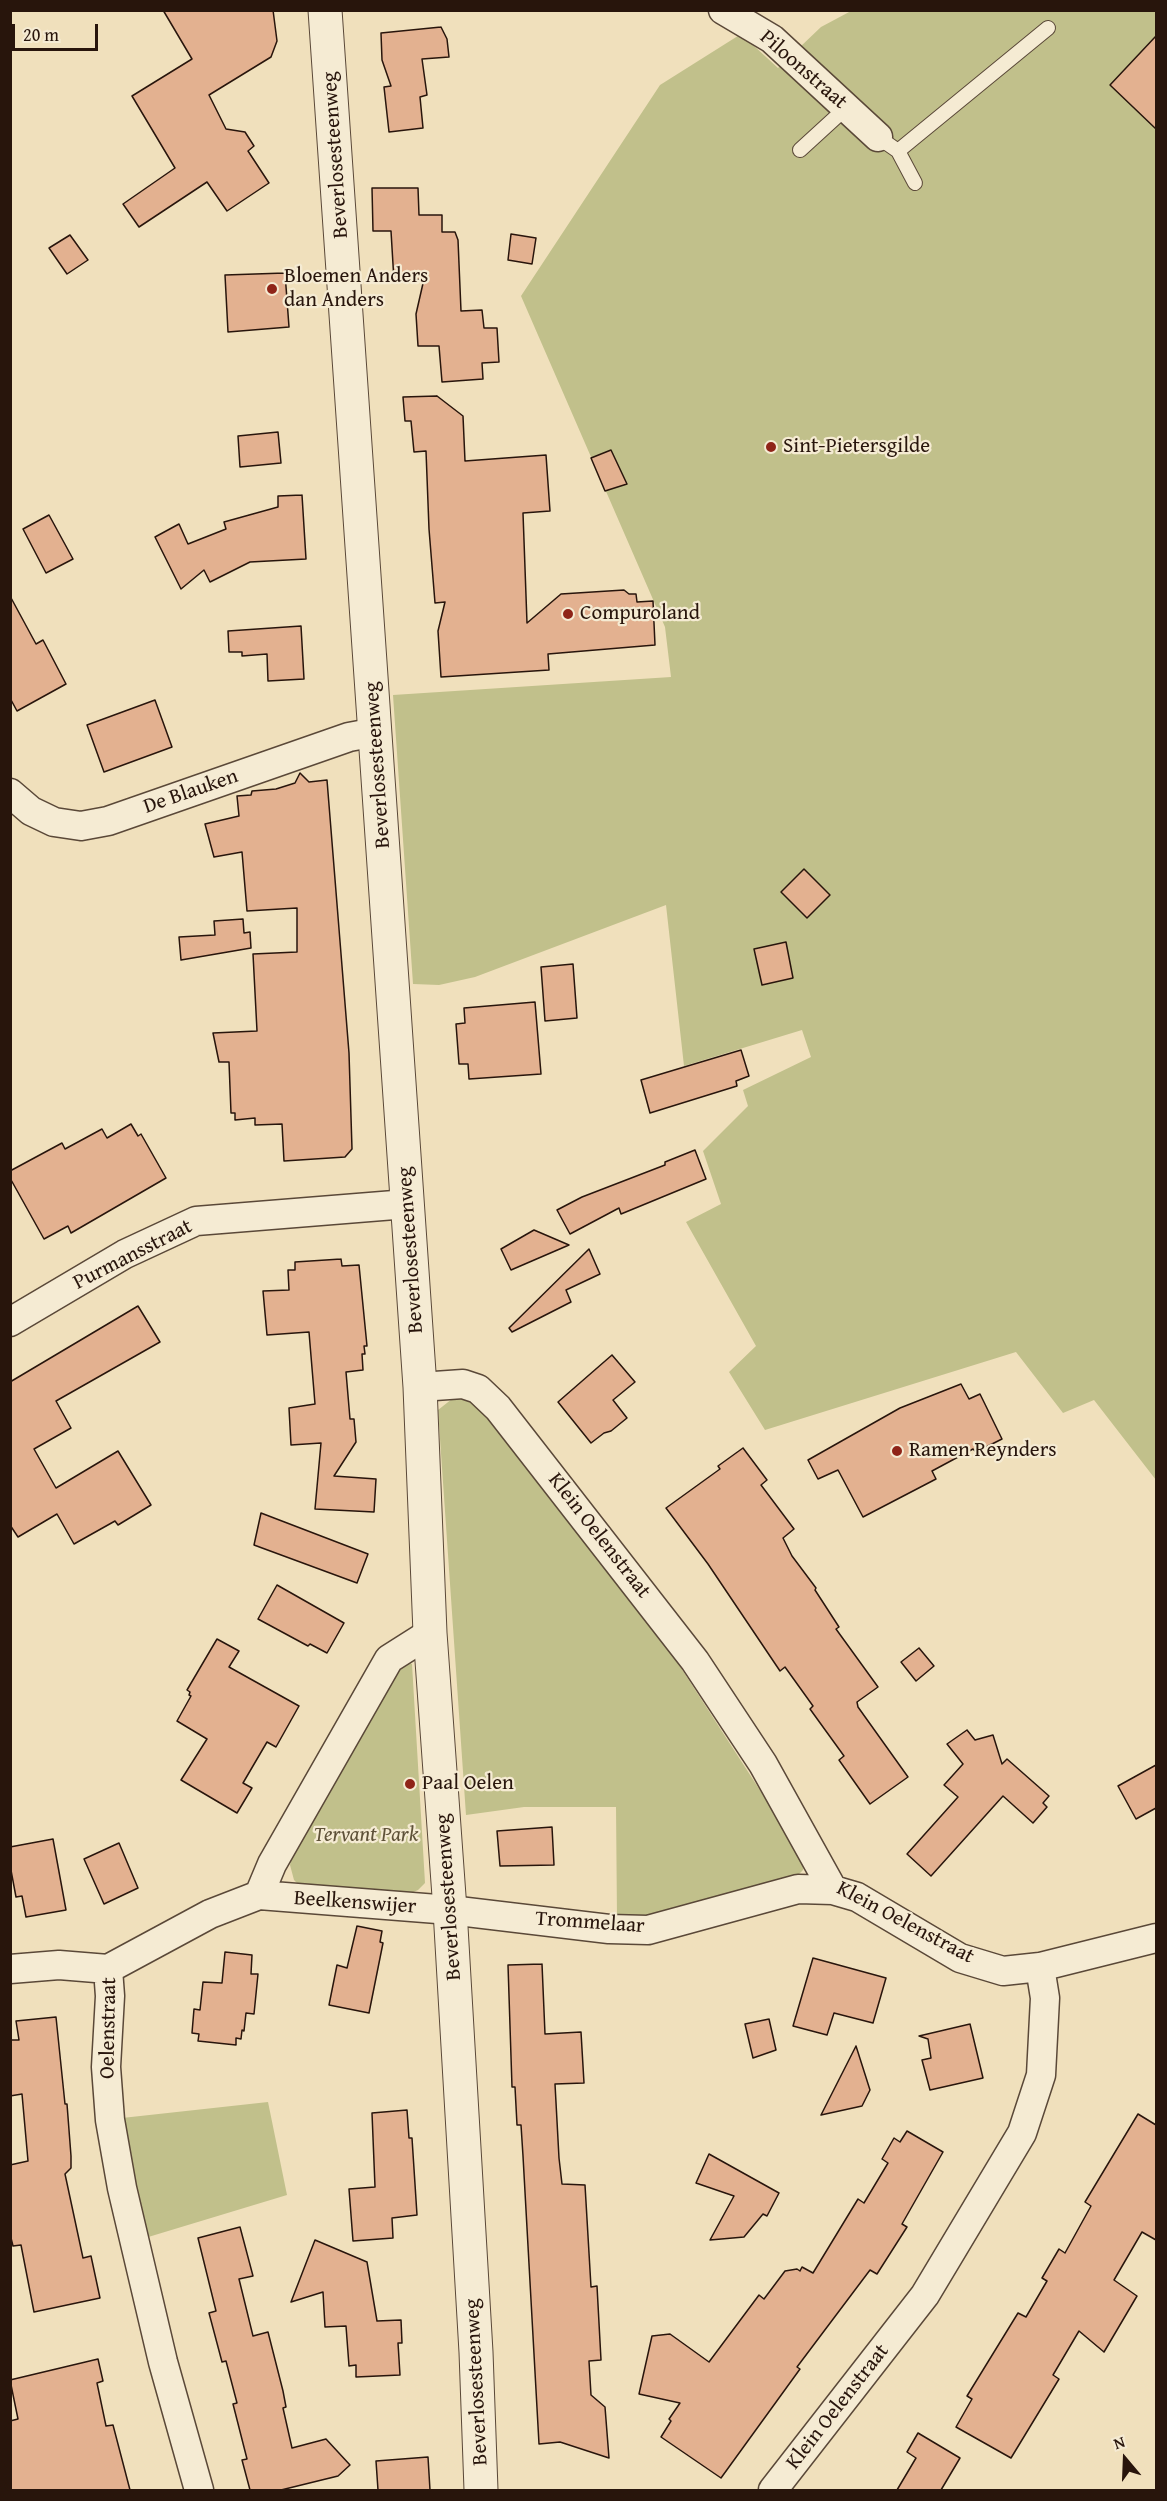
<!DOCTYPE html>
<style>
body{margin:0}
#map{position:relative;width:1167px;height:2501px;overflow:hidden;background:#f0e0bc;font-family:"Gentium Book Plus",serif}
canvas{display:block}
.frame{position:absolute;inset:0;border:12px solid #28150c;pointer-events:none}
.north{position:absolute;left:1095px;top:2429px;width:60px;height:60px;-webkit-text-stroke:4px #f5ebd3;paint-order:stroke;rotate:341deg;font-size:16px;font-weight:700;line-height:24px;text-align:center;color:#28150c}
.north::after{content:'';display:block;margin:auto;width:21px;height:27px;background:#28150c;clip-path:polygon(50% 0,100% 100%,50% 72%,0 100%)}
.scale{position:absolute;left:12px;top:24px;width:86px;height:27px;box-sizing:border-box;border:3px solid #28150c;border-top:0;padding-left:8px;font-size:18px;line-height:21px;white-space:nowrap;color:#28150c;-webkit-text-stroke:4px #f5ebd3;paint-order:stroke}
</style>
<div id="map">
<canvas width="1167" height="2501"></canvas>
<div class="frame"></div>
<div class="north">N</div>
<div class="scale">20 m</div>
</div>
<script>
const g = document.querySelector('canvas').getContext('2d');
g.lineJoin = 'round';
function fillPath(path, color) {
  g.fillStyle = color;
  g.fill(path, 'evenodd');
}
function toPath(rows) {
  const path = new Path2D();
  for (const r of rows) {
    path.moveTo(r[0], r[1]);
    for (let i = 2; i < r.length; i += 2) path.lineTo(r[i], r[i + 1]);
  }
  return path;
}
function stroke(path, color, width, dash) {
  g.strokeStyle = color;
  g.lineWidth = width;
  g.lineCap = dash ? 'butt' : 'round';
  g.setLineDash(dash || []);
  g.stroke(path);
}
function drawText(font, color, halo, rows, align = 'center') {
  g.font = font + ' "Gentium Book Plus",serif';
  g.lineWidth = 4.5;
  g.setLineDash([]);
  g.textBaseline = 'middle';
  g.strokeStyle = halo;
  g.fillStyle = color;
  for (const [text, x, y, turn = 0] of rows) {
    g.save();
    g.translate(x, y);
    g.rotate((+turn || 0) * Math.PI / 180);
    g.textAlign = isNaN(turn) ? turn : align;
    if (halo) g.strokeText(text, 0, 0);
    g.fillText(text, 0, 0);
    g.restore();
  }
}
const green = toPath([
 [851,11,1156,11,1156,1480,1094,1400,1063,1413,1016,1352,765,1430,729,1372,756,1346,686,1222,721,1204,703,1151,748,1106,743,1090,811,1057,802,1030,684,1066,666,905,475,977,439,985,413,984,393,695,671,677,665,627,521,296,660,85,741,34,778,68,821,27],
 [467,1398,485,1408,643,1609,805,1860,803,1870,797,1876,651,1916,617,1918,616,1807,524,1807,466,1815,438,1410,452,1399],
 [405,1661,412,1664,425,1883,418,1890,409,1894,303,1889,294,1880,290,1865,293,1852,398,1663],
 [268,2102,287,2195,145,2238,122,2118]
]);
const building = toPath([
 [163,10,273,10,277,41,271,57,209,95,226,129,245,132,254,146,248,151,269,183,227,211,207,182,139,227,123,204,175,168,132,96,192,59,163,10],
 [441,27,447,39,449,57,422,59,427,95,420,97,423,128,389,132,384,87,391,86,382,60,381,33,441,27],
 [1156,36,1156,129,1110,85,1156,36],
 [372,188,418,188,419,215,442,215,442,232,455,232,458,240,461,311,482,310,484,328,497,328,499,362,482,363,483,379,442,382,439,346,418,346,416,314,424,279,394,281,391,231,373,231,372,188],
 [511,234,536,238,532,264,508,260,511,234],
 [70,235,88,260,67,274,49,248,70,235],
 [285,273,289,327,228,332,225,275,285,273],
 [437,396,463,416,465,461,546,455,550,511,523,513,527,623,561,594,624,590,629,594,636,594,637,602,653,601,655,645,548,654,549,670,441,677,438,631,445,602,435,603,429,529,426,451,414,452,411,421,405,421,403,397,437,396],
 [278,432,281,463,240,467,238,436,278,432],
 [611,450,627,484,605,491,591,458,611,450],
 [302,495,306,559,250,562,210,582,204,570,181,589,155,537,179,524,188,544,226,529,224,522,278,507,278,496,302,495],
 [49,515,73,559,46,573,23,529,49,515],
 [10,596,36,644,43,640,66,684,17,711,10,698,10,596],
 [301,626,304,679,268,681,267,654,242,656,242,652,229,652,228,631,301,626],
 [155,700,172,747,104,772,87,725,155,700],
 [300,773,309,782,327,780,349,1053,352,1149,345,1157,284,1161,282,1124,255,1125,255,1118,235,1120,235,1113,231,1113,229,1062,219,1062,213,1033,257,1031,253,954,297,952,297,908,247,911,242,852,214,857,205,824,239,816,237,796,251,795,252,791,276,789,295,783,300,773],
 [804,869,830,895,807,918,781,892,804,869],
 [243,919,244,933,250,932,251,948,181,960,179,937,215,935,214,921,243,919],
 [786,942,793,978,762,985,754,949,786,942],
 [573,964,577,1018,545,1021,541,967,573,964],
 [535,1002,541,1074,469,1079,468,1064,459,1064,456,1024,465,1023,464,1008,535,1002],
 [741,1050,749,1076,736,1081,737,1086,650,1113,641,1080,741,1050],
 [131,1124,138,1136,141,1134,166,1178,71,1233,68,1226,44,1239,10,1178,10,1171,62,1143,65,1149,102,1129,107,1138,131,1124],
 [695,1150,706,1179,621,1214,619,1208,570,1234,557,1210,582,1197,665,1165,665,1162,695,1150],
 [534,1230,569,1245,511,1270,501,1249,534,1230],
 [589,1249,600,1274,566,1290,571,1302,512,1332,509,1328,589,1249],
 [341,1259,342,1266,359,1265,367,1346,364,1346,365,1354,362,1354,363,1370,346,1372,350,1419,354,1419,356,1442,334,1476,376,1479,374,1512,315,1509,321,1443,291,1445,289,1408,315,1404,309,1332,267,1335,263,1291,289,1290,288,1270,295,1270,295,1262,341,1259],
 [138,1306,160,1342,56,1401,71,1428,34,1449,56,1488,118,1451,151,1505,118,1525,115,1521,74,1544,57,1514,18,1537,10,1525,10,1382,138,1306],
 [612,1355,635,1382,613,1400,627,1418,611,1431,604,1433,591,1443,558,1402,612,1355],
 [961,1384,969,1399,980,1394,1002,1439,976,1452,973,1449,932,1471,936,1479,863,1517,838,1470,818,1479,808,1460,900,1408,961,1384],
 [743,1448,767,1480,761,1485,794,1529,783,1538,792,1556,816,1588,815,1590,839,1627,836,1629,878,1687,857,1702,858,1707,908,1777,870,1804,839,1760,844,1756,810,1709,813,1706,785,1667,780,1671,708,1564,666,1508,720,1469,718,1466,743,1448],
 [261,1513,368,1554,357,1583,254,1545,261,1513],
 [277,1585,344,1623,327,1653,310,1644,308,1646,258,1619,277,1585],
 [217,1639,239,1651,229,1667,299,1706,276,1747,267,1742,243,1783,252,1788,237,1813,181,1780,207,1739,177,1721,191,1696,189,1695,190,1692,187,1690,217,1639],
 [919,1648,934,1666,916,1681,901,1662,919,1648],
 [967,1730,975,1740,993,1735,1002,1764,1007,1759,1049,1796,1043,1803,1047,1807,1033,1823,1003,1796,931,1876,907,1854,958,1797,944,1785,963,1764,947,1744,967,1730],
 [1156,1765,1156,1808,1136,1819,1118,1786,1156,1765],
 [552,1827,554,1865,500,1866,497,1831,552,1827],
 [53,1839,66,1910,26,1917,22,1896,16,1897,10,1865,10,1847,53,1839],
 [119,1843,138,1888,104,1904,84,1859,119,1843],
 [357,1926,382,1931,380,1942,383,1943,369,2013,329,2005,337,1965,347,1968,357,1926],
 [225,1952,252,1955,251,1974,258,1974,254,2014,246,2013,244,2031,242,2030,241,2039,236,2038,236,2045,198,2041,199,2034,192,2033,194,2009,200,2010,203,1982,222,1983,225,1952],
 [813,1958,886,1978,873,2023,834,2013,827,2035,793,2026,813,1958],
 [542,1964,545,2034,581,2032,584,2083,555,2084,559,2158,562,2184,585,2185,591,2287,597,2286,601,2360,589,2361,591,2395,605,2407,609,2458,560,2442,539,2444,523,2156,521,2125,517,2125,515,2087,512,2087,508,1965,542,1964],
 [56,2017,65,2104,67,2104,71,2156,71,2168,65,2174,83,2258,91,2256,100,2298,34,2312,21,2245,13,2246,10,2234,10,2165,28,2161,22,2094,10,2096,10,2040,19,2040,16,2021,56,2017],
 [769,2019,776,2050,753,2058,745,2024,769,2019],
 [970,2024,983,2078,930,2090,922,2060,931,2058,928,2039,919,2036,970,2024],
 [856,2046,870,2090,862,2106,821,2115,856,2046],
 [407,2110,409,2138,412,2138,417,2215,392,2218,393,2238,353,2241,349,2189,375,2187,372,2113,407,2110],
 [1138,2114,1156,2125,1156,2240,1142,2232,1114,2280,1137,2296,1104,2352,1079,2331,1053,2375,1059,2379,1011,2458,956,2427,972,2399,967,2396,1018,2313,1026,2317,1047,2281,1042,2278,1059,2249,1065,2253,1091,2206,1085,2202,1138,2114],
 [907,2131,943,2152,902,2224,907,2227,877,2274,870,2270,797,2367,800,2369,721,2478,661,2437,671,2421,669,2419,680,2403,639,2394,652,2336,670,2334,709,2362,759,2295,764,2299,785,2271,797,2269,800,2271,802,2267,813,2273,858,2199,864,2203,888,2163,882,2159,894,2138,900,2142,907,2131],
 [709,2154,779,2193,767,2216,763,2214,744,2237,710,2240,734,2196,696,2183,709,2154],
 [240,2227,253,2276,239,2279,253,2336,268,2332,283,2391,286,2407,283,2408,292,2448,326,2439,350,2465,338,2476,281,2490,250,2490,242,2460,247,2459,233,2404,237,2403,226,2361,222,2362,209,2313,216,2311,198,2238,240,2227],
 [315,2240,367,2262,377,2321,401,2320,402,2343,398,2343,400,2375,356,2377,356,2365,349,2366,346,2326,325,2327,323,2292,291,2302,315,2240],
 [98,2359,103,2381,97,2383,106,2426,113,2425,130,2490,10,2490,10,2421,18,2419,10,2380,98,2359],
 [918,2433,960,2458,941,2490,897,2490,916,2458,907,2452,918,2433],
 [428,2457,430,2490,378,2490,376,2461,428,2457]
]);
const service = toPath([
 [878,137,898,151,915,183],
 [800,150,847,107],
 [898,151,1048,28]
]);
const minor = toPath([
 [723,10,772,39,878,137],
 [10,793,31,811,54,822,81,826,108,821,349,737,376,732],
 [10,1322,125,1254,196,1221,407,1204],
 [420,1387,463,1384,478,1389,498,1408,695,1661,763,1764,833,1890],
 [259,1895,272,1864,389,1659,430,1633],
 [10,1969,59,1965,108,1969],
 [108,1969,210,1914,259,1895,450,1910,609,1929,648,1930,798,1889,833,1890,857,1897,960,1958,1003,1971,1040,1967,1156,1938],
 [108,1969,110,1996,106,2067,110,2120,122,2188,163,2362,199,2490],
 [773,2490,925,2295,1022,2133,1041,2075,1045,1998,1040,1967]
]);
const tertiary = toPath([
 [325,10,420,1387,430,1633,450,1910,476,2352,481,2490]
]);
const markers = [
 [272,289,6,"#8f2418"],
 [771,447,6,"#8f2418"],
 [568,614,6,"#8f2418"],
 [897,1451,6,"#8f2418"],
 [410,1784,6,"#8f2418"]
];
const streetNames = [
 ["Piloonstraat",803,70,41],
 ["Beverlosesteenweg",336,155,-94],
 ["Beverlosesteenweg",378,765,-94],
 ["De Blauken",191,792,-19],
 ["Beverlosesteenweg",411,1250,-94],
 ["Purmansstraat",133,1255,-27],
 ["Klein Oelenstraat",599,1536,52],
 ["Beverlosesteenweg",449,1897,-94],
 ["Beelkenswijer",355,1903,4],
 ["Trommelaar",590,1923,4],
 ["Klein Oelenstraat",905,1923,28],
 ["Oelenstraat",109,2028,-89],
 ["Beverlosesteenweg",477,2382,-93],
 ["Klein Oelenstraat",838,2407,-52]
];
const poiNames = [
 ["Bloemen Anders",284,277],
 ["dan Anders",284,301],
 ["Sint-Pietersgilde",783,447],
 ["Compuroland",580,614],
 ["Ramen Reynders",909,1451],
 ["Paal Oelen",422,1784]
];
const parkNames = [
 ["Tervant Park",366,1836]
];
fillPath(green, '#c1c08b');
fillPath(building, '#e3b190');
stroke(building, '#28150c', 1.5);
stroke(service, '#5a4838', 16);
stroke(minor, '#5a4838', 31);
stroke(tertiary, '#5a4838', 35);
stroke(service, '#f5ebd3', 14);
stroke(minor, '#f5ebd3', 28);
stroke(tertiary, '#f5ebd3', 33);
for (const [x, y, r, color] of markers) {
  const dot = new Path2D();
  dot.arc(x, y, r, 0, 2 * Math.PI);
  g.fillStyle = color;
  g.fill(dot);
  stroke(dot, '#f5ebd3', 2);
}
drawText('21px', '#28150c', '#f5ebd3', streetNames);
drawText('21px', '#28150c', '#f5ebd3', poiNames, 'left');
drawText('italic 21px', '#5e5138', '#f5ebd3', parkNames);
</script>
